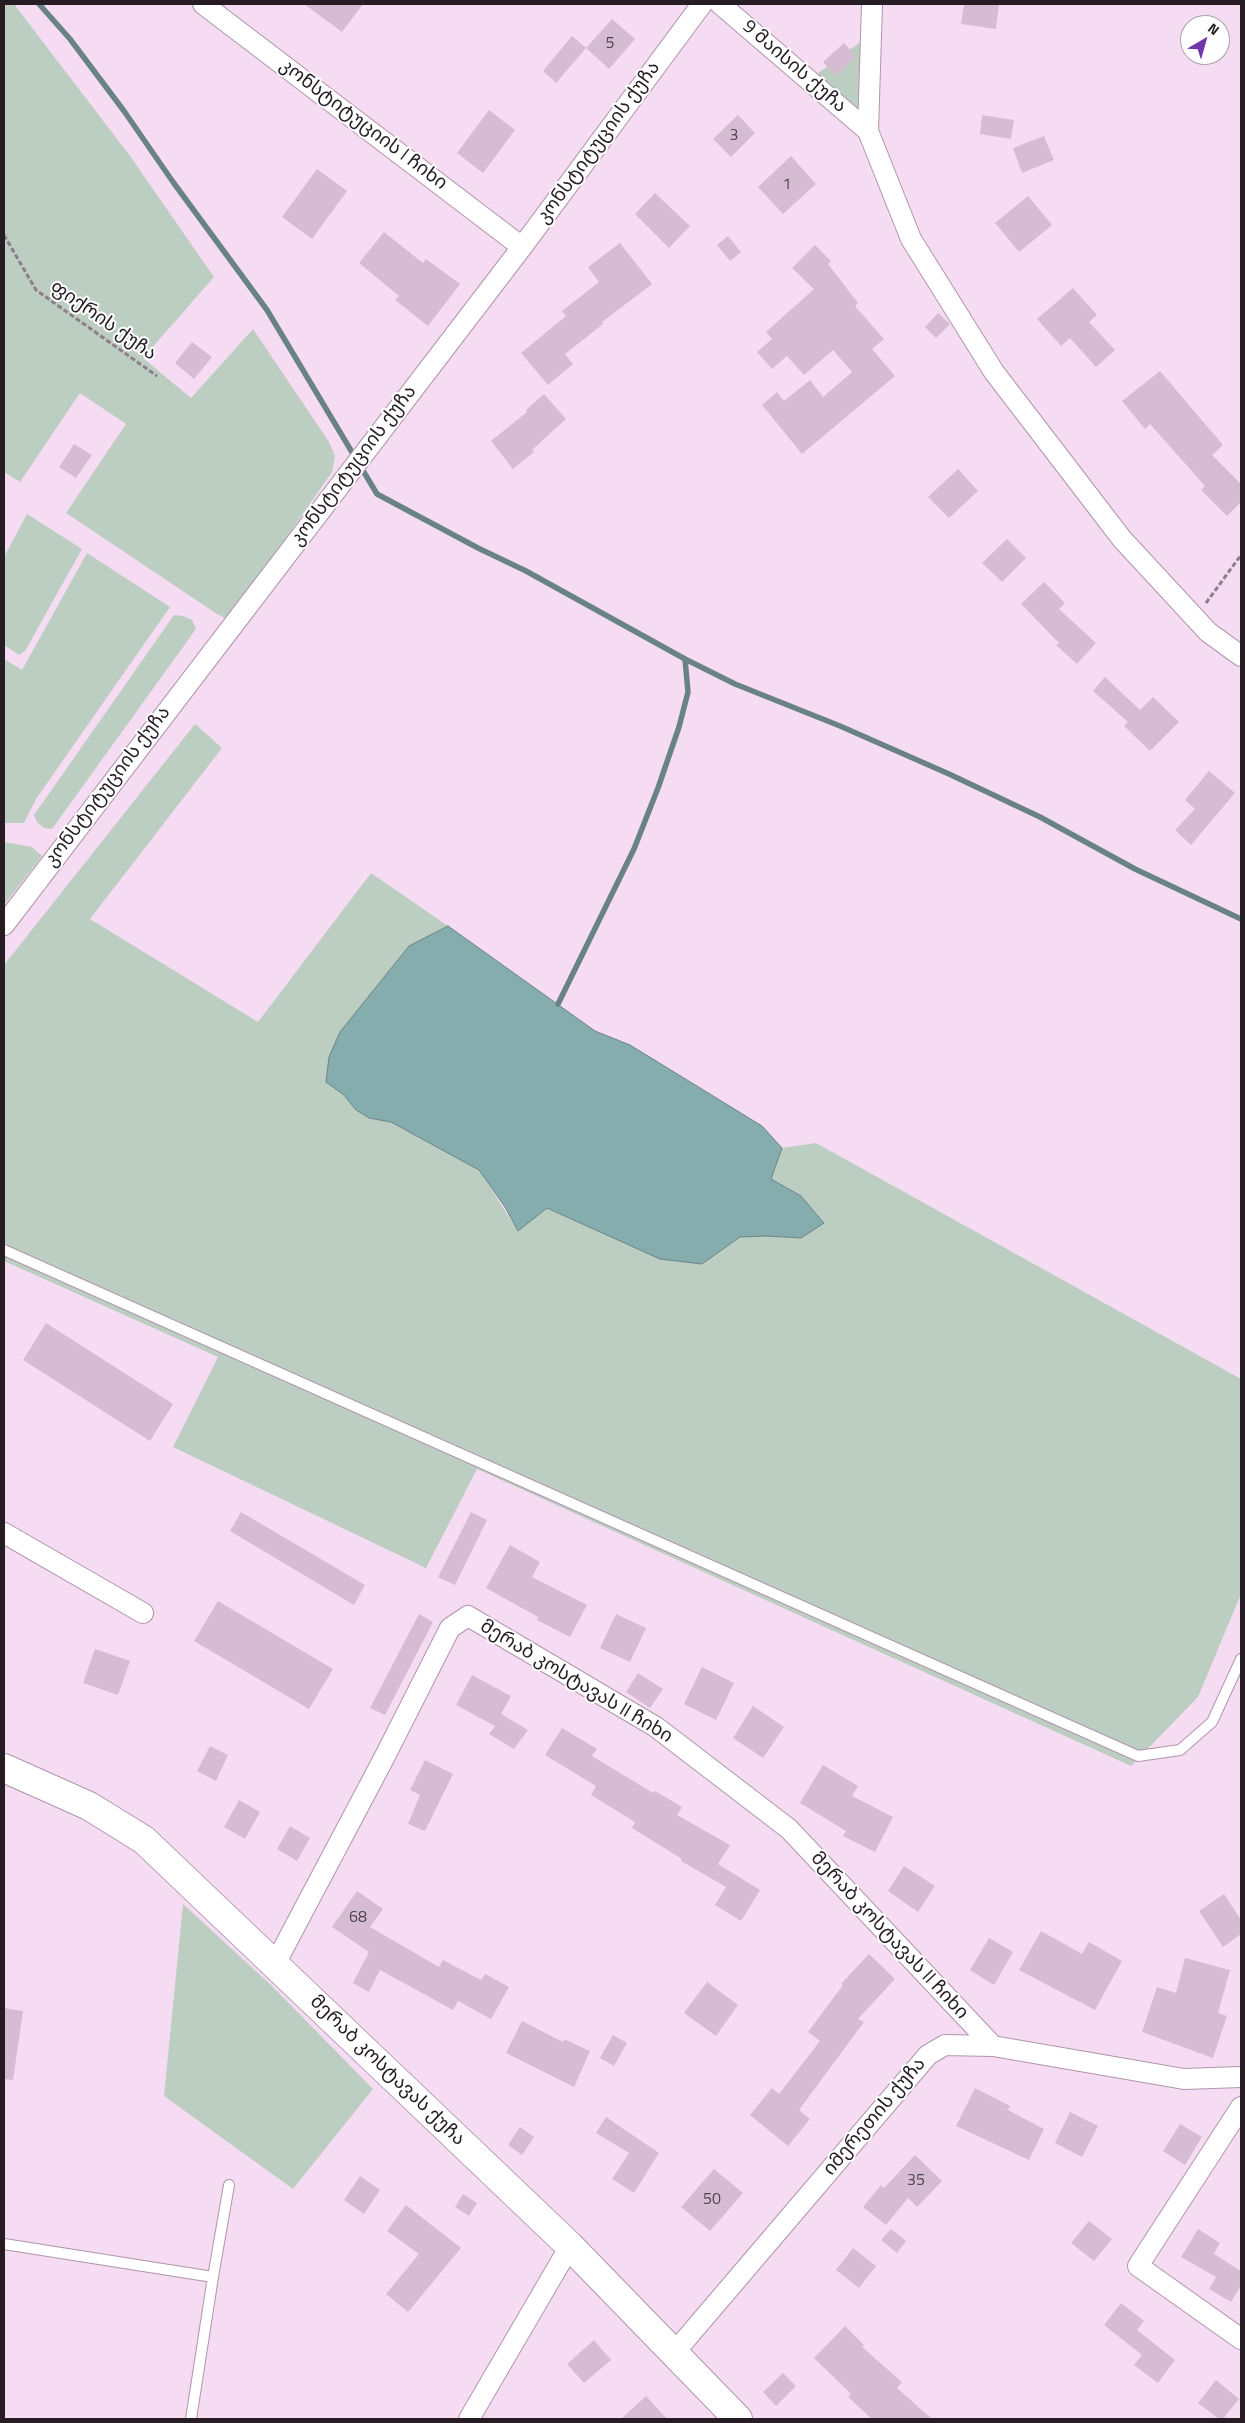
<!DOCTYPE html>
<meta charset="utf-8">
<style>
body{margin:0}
#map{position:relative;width:1245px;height:2423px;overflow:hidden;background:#f6dcf3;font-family:"Titillium Web",sans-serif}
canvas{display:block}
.frame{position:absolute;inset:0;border:5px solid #251c24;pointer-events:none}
.north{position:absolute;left:1180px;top:15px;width:50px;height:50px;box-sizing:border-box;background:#fff;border:1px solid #a8a4a7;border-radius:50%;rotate:38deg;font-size:14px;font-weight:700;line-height:20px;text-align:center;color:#251c24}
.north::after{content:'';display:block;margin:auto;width:18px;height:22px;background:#7335aa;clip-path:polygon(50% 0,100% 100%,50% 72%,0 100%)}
</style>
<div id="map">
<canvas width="1245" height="2423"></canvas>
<div class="frame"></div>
<div class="north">N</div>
</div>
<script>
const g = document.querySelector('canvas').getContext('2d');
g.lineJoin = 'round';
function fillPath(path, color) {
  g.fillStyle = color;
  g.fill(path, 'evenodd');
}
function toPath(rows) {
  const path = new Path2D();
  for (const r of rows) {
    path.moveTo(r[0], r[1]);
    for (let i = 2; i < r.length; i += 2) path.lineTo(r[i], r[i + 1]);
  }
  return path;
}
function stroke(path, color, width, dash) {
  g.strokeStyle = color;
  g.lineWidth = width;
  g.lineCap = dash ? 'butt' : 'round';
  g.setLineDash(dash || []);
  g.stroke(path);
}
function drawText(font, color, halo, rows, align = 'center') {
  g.font = font + ' "Titillium Web","Noto Sans Georgian",sans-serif';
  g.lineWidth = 4;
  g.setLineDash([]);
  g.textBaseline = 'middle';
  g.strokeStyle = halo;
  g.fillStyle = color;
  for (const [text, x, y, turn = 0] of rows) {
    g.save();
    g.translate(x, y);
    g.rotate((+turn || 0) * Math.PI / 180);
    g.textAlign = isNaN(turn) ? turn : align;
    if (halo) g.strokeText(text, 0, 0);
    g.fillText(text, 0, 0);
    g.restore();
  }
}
const green = toPath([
 [4,4,14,4,130,156,214,277,143,358,191,398,253,329,329,442,335,456,332,472,238,607,227,619,217,614,66,513,126,424,80,393,20,482,4,472],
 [863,40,860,110,856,111,817,74],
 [27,514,82,549,25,651,19,655,4,645,4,557],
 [87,553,170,607,36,799,24,823,4,823,4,659,22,670],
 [174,615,183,616,192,620,196,629,52,829,44,828,37,822,34,815],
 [195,724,222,748,90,919,258,1022,371,873,448,926,409,946,340,1032,329,1057,326,1082,344,1095,356,1110,368,1118,391,1122,479,1170,518,1231,547,1208,660,1259,702,1264,740,1237,767,1236,802,1238,824,1222,801,1196,771,1179,782,1148,816,1143,1241,1379,1241,1594,1198,1697,1131,1766,477,1469,426,1568,173,1447,218,1357,4,1261,4,965],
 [4,842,32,847,42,856,4,905],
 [183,1904,272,1986,373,2089,293,2189,164,2096]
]);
const water = toPath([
 [448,926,595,1031,630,1045,762,1126,782,1148,771,1179,801,1196,824,1223,801,1238,767,1236,740,1237,702,1264,660,1259,547,1208,518,1231,505,1207,479,1170,391,1122,369,1118,356,1110,344,1095,326,1082,329,1057,340,1032,409,946,448,926]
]);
const stream = toPath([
 [39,4,70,39,124,111,173,182,267,310,377,494,478,548,526,571,685,659,688,692,679,727,658,788,634,849,558,1004],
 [685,659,735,684,840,726,949,774,1040,817,1135,869,1241,919]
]);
const building = toPath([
 [304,4,363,4,342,32],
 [964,4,999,4,996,29,961,24],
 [612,19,635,39,609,69,586,48],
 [572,36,586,48,556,83,543,71],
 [844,43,856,56,836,76,823,62],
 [489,110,515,130,483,173,457,153],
 [738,115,755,133,731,157,713,139],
 [982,115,1014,120,1011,139,980,134],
 [1044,136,1054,160,1022,173,1013,148],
 [791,156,816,184,783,214,758,187],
 [317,169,347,191,312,239,282,217],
 [655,193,690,226,669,248,635,214],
 [1028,196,1052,225,1019,252,995,223],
 [384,232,423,263,426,259,460,284,428,326,395,300,399,296,359,263],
 [728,236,741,252,730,261,717,245],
 [620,243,652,284,602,322,603,324,565,354,573,364,548,385,521,353,566,316,562,311,599,282,588,267],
 [815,245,831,261,828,264,858,303,855,306,884,339,872,349,895,376,802,454,762,405,777,392,784,401,810,380,823,397,852,372,833,350,804,375,787,356,772,369,757,352,772,339,766,332,814,289,792,268],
 [1073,288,1097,315,1089,322,1115,350,1096,367,1070,338,1061,346,1037,319],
 [938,313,950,324,936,338,925,327],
 [192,342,212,357,194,379,175,363],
 [1160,371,1223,445,1212,455,1241,484,1241,502,1227,516,1201,490,1205,486,1150,424,1145,429,1122,401],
 [544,394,566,419,532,450,534,452,513,469,491,441,527,412,526,410],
 [74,444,92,455,76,478,59,467],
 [958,469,978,491,949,518,928,497],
 [1007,539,1026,558,1002,582,982,563],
 [1044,582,1065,603,1059,609,1096,643,1077,664,1056,645,1059,643,1021,604],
 [1105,677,1140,710,1153,697,1179,722,1150,751,1124,726,1128,722,1093,691],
 [1209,771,1235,793,1191,845,1175,830,1195,809,1185,800],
 [46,1323,173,1404,150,1441,23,1360],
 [241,1512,365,1585,354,1605,230,1531],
 [471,1512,487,1520,455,1585,438,1577],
 [510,1545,540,1562,532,1577,587,1605,570,1637,537,1620,538,1617,486,1588],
 [218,1601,333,1669,309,1709,194,1641],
 [419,1614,433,1622,385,1715,370,1708],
 [616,1614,646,1628,630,1662,600,1648],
 [95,1649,130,1661,118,1695,83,1683],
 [702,1667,734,1683,716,1720,684,1704],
 [638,1673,663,1689,650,1708,626,1692],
 [472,1675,511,1696,501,1714,528,1730,514,1749,489,1734,495,1726,456,1705],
 [753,1706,784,1727,763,1758,733,1738],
 [562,1728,597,1749,592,1756,653,1793,655,1791,682,1807,677,1815,730,1845,718,1864,760,1890,741,1921,715,1905,726,1887,681,1861,682,1859,632,1828,635,1822,591,1795,596,1786,545,1755],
 [210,1746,228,1755,216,1781,197,1771],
 [425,1760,453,1774,425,1831,408,1824,420,1795,410,1790],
 [823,1765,858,1786,852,1796,893,1817,875,1852,843,1836,846,1831,800,1803],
 [239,1800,260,1812,245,1839,224,1827],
 [290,1826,310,1838,297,1861,277,1849],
 [904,1866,935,1886,918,1912,888,1891],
 [357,1891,383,1909,370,1927,439,1967,443,1960,481,1980,485,1974,509,1987,491,2019,458,2001,453,2010,380,1970,369,1992,353,1983,369,1952,332,1927],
 [1224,1894,1241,1920,1241,1934,1223,1947,1199,1911],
 [1041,1931,1082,1954,1089,1942,1122,1961,1095,2010,1019,1970],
 [989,1938,1013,1952,994,1985,970,1970],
 [869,1954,895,1979,858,2019,864,2022,799,2110,810,2119,788,2146,750,2115,772,2088,779,2094,820,2041,808,2032,843,1985,841,1984],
 [1185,1958,1230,1970,1218,2013,1227,2016,1213,2058,1142,2032,1157,1987,1176,1993],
 [707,1982,738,2005,716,2036,684,2013],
 [4,2008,23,2011,13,2080,4,2079],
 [522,2021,563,2042,564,2039,590,2051,574,2087,506,2053],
 [613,2035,627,2043,614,2066,600,2058],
 [975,2088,1010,2106,1008,2110,1044,2129,1029,2160,956,2126],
 [1070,2112,1098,2126,1082,2157,1055,2143],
 [606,2117,659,2153,634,2193,612,2179,629,2153,596,2133],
 [1180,2124,1202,2137,1185,2165,1163,2151],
 [520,2127,534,2137,522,2155,508,2145],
 [915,2155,942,2181,917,2207,908,2198,886,2225,863,2207,881,2185,884,2188],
 [714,2169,743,2193,710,2231,681,2207],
 [360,2176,380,2190,364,2214,344,2200],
 [463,2194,477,2203,469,2216,455,2207],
 [406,2205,461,2248,408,2312,386,2294,419,2254,387,2231],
 [1089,2221,1112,2239,1094,2261,1071,2243],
 [891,2229,906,2241,897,2253,881,2240],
 [1198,2229,1220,2243,1214,2254,1241,2271,1241,2285,1231,2302,1209,2289,1216,2277,1181,2257],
 [853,2248,876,2266,859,2288,836,2270],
 [1121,2303,1144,2321,1137,2330,1175,2360,1158,2383,1134,2365,1142,2355,1104,2325],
 [845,2326,864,2345,862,2347,902,2382,897,2388,932,2419,872,2419,848,2397,851,2394,814,2358],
 [594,2340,611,2360,584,2383,567,2364],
 [783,2373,796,2386,776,2406,763,2392],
 [1216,2380,1239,2399,1223,2419,1219,2419,1198,2403],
 [646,2396,667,2419,621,2419]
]);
const path = toPath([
 [4,235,36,290,157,376],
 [1206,603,1241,555]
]);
const lane = toPath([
 [4,1250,1138,1756,1180,1750,1212,1722,1241,1659],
 [4,2244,213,2277,191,2419],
 [213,2277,229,2185]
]);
const street = toPath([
 [203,4,522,247],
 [720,4,868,131],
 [872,4,868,131,911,239,994,372,1122,539,1208,632,1241,656],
 [4,925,522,247,702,4],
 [4,1533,143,1613],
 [275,1964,383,1760,450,1628,468,1616,656,1727,789,1829,993,2046],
 [1241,2107,1138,2266,1241,2339],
 [674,2353,928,2055,945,2045,993,2046,1184,2079,1241,2077],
 [469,2419,570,2246]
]);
const secondary = toPath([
 [4,1768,89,1806,144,1840,570,2246,738,2419]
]);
const numberNames = [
 ["5",610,44],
 ["3",734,136],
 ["1",787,185],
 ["68",358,1918],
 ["35",916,2181],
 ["50",712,2200]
];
const streetNames = [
 ["9 მაისის ქუჩა",794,67,41],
 ["კონსტიტუციის I ჩიხი",363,125,37],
 ["კონსტიტუციის ქუჩა",599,143,-54],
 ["ფიქრის ქუჩა",103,321,35],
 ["კონსტიტუციის ქუჩა",354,466,-53],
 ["კონსტიტუციის ქუჩა",108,787,-53],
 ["მერაბ კოსტავას II ჩიხი",576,1682,31],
 ["მერაბ კოსტავას II ჩიხი",889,1936,47],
 ["მერაბ კოსტავას ქუჩა",387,2071,44],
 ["იმერეთის ქუჩა",875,2117,-50]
];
fillPath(green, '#bccec1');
fillPath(water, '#86adad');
stroke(water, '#698284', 1);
stroke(stream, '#698284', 5.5);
fillPath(building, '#d6bcd3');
stroke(lane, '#af96ac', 12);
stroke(street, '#af96ac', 22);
stroke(secondary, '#af96ac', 30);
stroke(path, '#8e7d8c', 3, [5, 2.5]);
stroke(lane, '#fff', 10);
stroke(street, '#fff', 20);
stroke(secondary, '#fff', 28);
drawText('16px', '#514450', null, numberNames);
drawText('19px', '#251c24', '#fff', streetNames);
</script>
